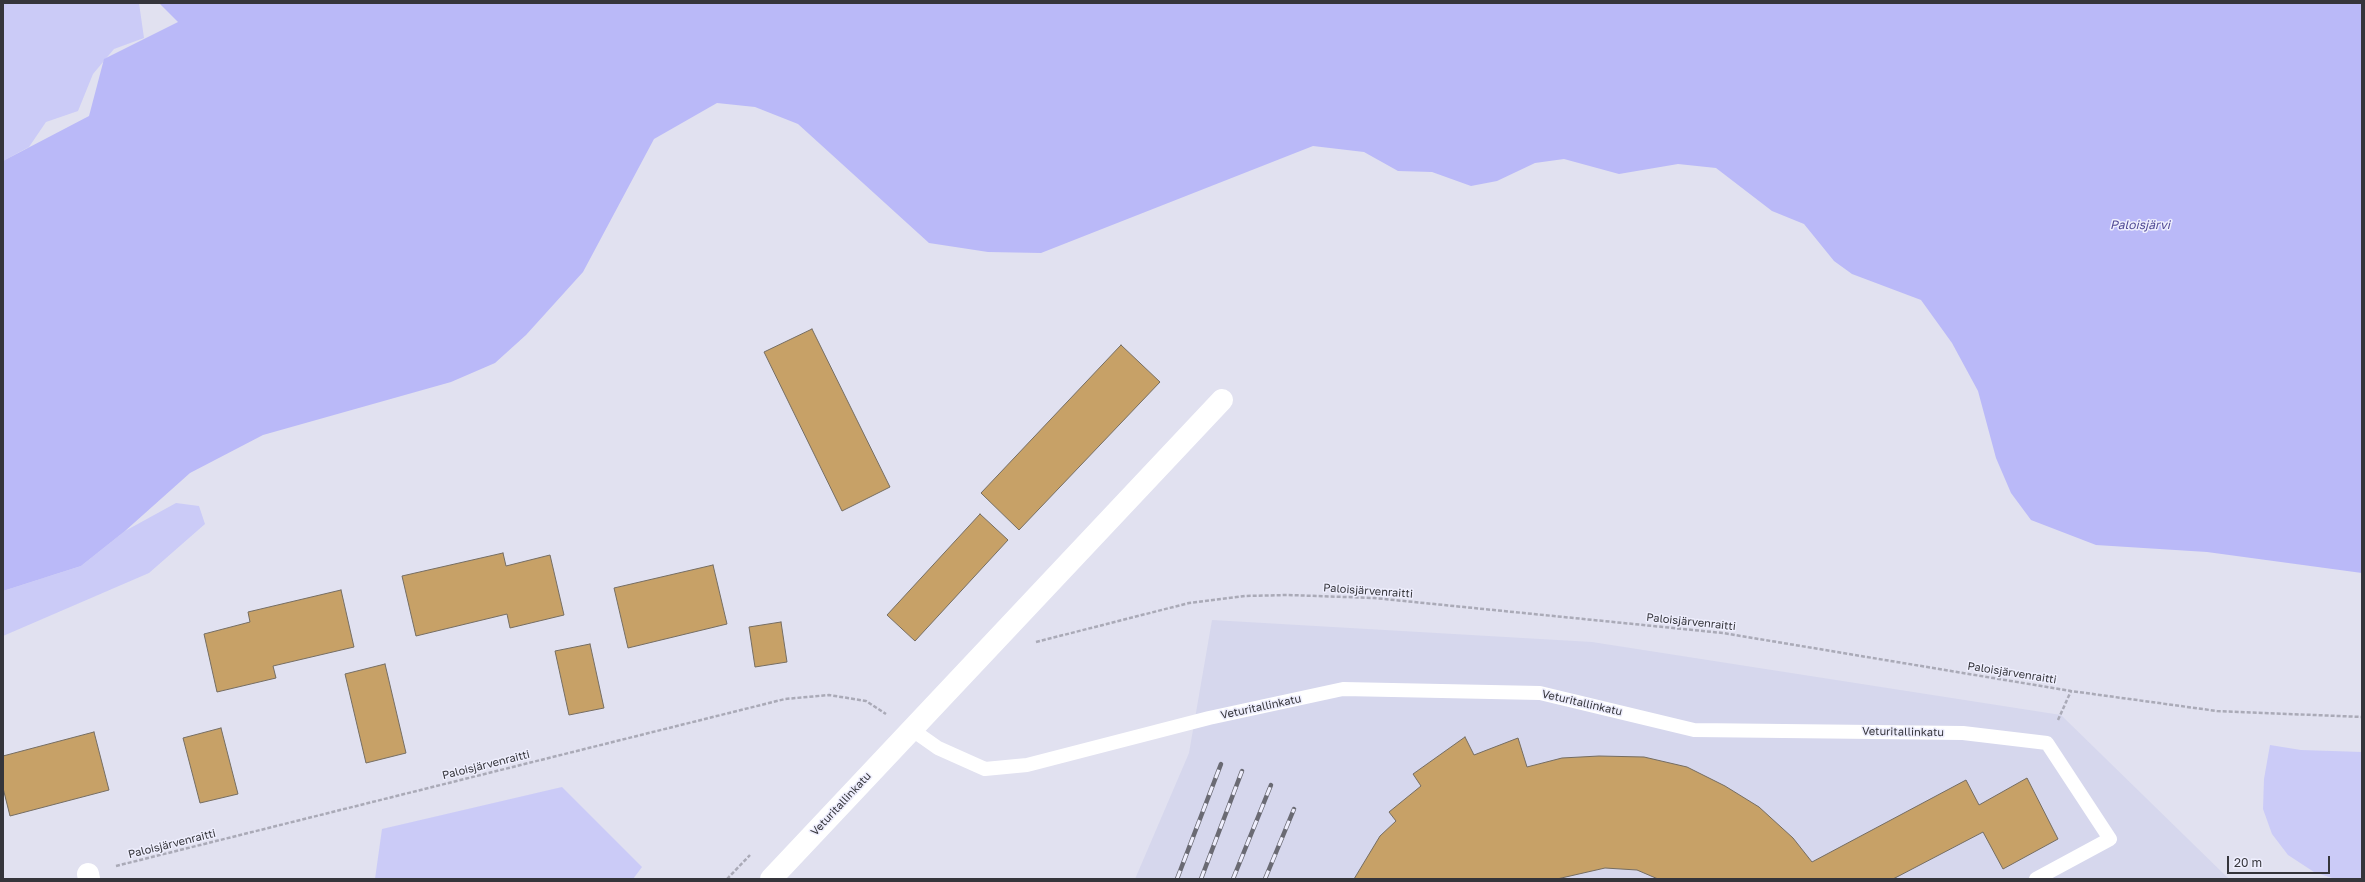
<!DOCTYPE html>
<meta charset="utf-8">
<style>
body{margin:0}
#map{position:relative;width:2365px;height:882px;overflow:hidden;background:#e1e1f0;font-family:"Golos Text",sans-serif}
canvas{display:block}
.frame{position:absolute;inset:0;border:4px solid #35353b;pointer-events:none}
.scale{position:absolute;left:2227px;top:856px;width:103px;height:18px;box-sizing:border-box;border:2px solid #35353b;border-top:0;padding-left:5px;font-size:12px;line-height:14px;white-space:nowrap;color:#35353b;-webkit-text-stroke:3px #eeeefd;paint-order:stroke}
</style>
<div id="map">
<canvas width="2365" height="882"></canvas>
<div class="frame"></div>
<div class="scale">20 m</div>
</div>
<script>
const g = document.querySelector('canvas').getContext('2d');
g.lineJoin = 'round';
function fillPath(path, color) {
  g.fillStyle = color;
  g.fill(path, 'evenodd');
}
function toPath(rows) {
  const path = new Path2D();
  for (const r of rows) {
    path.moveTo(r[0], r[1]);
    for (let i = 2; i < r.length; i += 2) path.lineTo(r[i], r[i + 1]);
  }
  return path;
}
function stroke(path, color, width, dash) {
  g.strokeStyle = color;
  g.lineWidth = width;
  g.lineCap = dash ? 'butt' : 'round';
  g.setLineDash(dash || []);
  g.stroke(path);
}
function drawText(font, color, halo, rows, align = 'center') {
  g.font = font + ' "Golos Text",sans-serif';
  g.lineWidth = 3;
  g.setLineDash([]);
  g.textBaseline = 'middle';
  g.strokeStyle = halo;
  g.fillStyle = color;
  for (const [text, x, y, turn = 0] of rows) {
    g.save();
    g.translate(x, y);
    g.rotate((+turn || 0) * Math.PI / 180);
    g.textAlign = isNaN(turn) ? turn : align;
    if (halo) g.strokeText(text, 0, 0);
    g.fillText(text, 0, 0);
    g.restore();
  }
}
const built = toPath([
 [1212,620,1592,642,2061,715,2229,879,1135,879,1189,753]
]);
const green = toPath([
 [3,3,139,3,144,38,114,49,93,74,78,111,46,122,29,147,3,161],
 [176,503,199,506,205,524,149,573,3,636,3,591,81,566,125,531],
 [2270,745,2301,750,2362,752,2362,879,2335,879,2314,872,2288,855,2272,834,2263,809,2264,779],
 [562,787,642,867,633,879,375,879,382,829]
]);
const water = toPath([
 [159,3,2362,3,2362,573,2207,552,2096,545,2031,520,2011,493,1996,458,1978,391,1952,343,1921,300,1852,274,1834,261,1804,224,1772,211,1716,168,1678,164,1619,174,1564,159,1535,163,1497,181,1471,186,1432,172,1398,171,1364,152,1313,146,1041,253,988,252,929,243,798,124,755,107,717,103,654,139,583,272,526,335,495,363,451,382,263,435,190,473,125,531,81,566,3,591,3,161,89,116,104,59,178,22]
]);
const building = toPath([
 [812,329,890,487,842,511,764,352,812,329],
 [1121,345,1160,382,1019,530,981,493,1121,345],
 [980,514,1008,540,915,641,887,615,980,514],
 [503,553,506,566,550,555,564,615,510,628,507,614,416,636,402,576,503,553],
 [713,565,727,624,628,648,614,588,713,565],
 [341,590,354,647,273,666,276,678,217,692,204,634,250,622,248,612,341,590],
 [781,622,787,662,755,667,749,627,781,622],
 [590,644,604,708,569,715,555,651,590,644],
 [385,664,406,753,366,763,345,674,385,664],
 [221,728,238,794,200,803,183,738,221,728],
 [94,732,109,790,10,816,3,788,3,756,94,732],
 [1465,737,1474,755,1518,738,1527,767,1562,758,1599,756,1644,757,1687,767,1725,786,1759,807,1793,838,1812,862,1966,780,1979,805,2027,778,2058,839,2003,869,1983,832,1893,879,1658,879,1637,870,1605,868,1557,879,1354,879,1380,836,1396,821,1389,812,1421,786,1413,774,1465,737]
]);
const path = toPath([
 [1036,642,1189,603,1245,596,1288,595,1374,598,1723,633,2071,691,2217,711,2362,717],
 [2058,720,2071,691],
 [116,866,785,699,829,695,866,701,886,714],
 [727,879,750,855]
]);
const lane = toPath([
 [911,729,938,748,985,769,1027,765,1209,718,1343,689,1540,693,1694,730,1963,733,2047,743,2110,839,2036,879]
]);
const street = toPath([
 [88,874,89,879],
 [771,879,1222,400]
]);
const rail = toPath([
 [1177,879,1221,764],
 [1201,879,1242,771],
 [1233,879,1271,785],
 [1265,879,1294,809]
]);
const streetNames = [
 ["Paloisjärvenraitti",1368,591,4],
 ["Paloisjärvenraitti",1691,622,6],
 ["Paloisjärvenraitti",2012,673,9],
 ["Veturitallinkatu",1582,703,13],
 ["Veturitallinkatu",1261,707,-12],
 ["Veturitallinkatu",1903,732,1],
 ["Paloisjärvenraitti",486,765,-14],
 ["Veturitallinkatu",841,804,-47],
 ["Paloisjärvenraitti",172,844,-14]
];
const waterNames = [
 ["Paloisjärvi",2140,225]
];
fillPath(built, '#d6d7ed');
fillPath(green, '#cbcbf7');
fillPath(water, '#bab9f8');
fillPath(building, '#c7a167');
stroke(building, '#756d62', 1);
stroke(path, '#aaaab7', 2.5, [4, 2]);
stroke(lane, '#fff', 14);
stroke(street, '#fff', 22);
stroke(rail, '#6a6a73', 4.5);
stroke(rail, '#eeeefd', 3, [9]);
drawText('11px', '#35353b', '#eeeefd', streetNames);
drawText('italic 12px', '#514a95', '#eeeefd', waterNames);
</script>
